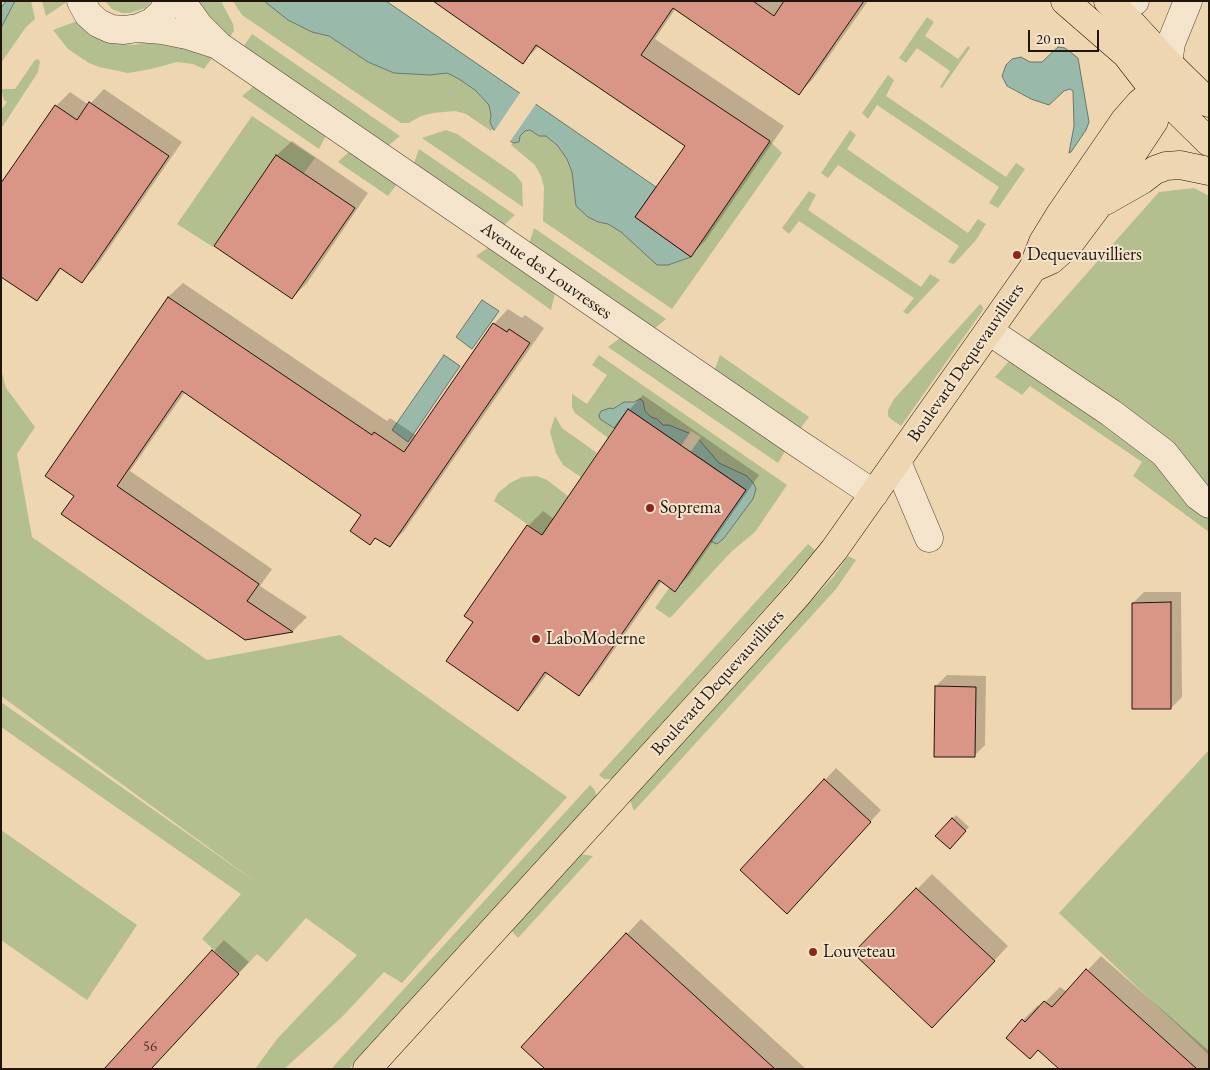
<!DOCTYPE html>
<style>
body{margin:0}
#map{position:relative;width:1210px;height:1070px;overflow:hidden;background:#eed6b1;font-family:"EB Garamond",serif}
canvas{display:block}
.frame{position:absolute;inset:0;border:2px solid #1f150b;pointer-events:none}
.scale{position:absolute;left:1028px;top:30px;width:71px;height:22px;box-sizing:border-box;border:2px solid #1f150b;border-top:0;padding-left:6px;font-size:15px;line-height:18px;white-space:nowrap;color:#1f150b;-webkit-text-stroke:4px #f4e4cc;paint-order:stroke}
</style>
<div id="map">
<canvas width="1210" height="1070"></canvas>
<div class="frame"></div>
<div class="scale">20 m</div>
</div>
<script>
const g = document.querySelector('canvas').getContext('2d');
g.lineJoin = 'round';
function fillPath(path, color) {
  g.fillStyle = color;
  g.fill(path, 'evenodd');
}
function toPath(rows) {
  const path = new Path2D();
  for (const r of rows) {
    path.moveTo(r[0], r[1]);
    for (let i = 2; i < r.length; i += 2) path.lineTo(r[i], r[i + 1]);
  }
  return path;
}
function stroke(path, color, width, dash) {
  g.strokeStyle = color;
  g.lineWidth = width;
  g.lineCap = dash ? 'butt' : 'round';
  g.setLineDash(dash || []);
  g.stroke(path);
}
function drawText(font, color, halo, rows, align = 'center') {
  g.font = font + ' "EB Garamond",serif';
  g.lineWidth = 4;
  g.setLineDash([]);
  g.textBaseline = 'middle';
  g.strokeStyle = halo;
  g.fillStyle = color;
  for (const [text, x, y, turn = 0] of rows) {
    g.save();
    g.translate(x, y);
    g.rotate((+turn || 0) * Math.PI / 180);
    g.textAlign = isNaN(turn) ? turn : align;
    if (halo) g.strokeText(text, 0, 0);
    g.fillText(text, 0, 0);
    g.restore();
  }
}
const green = toPath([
 [15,1,31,1,35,19,26,27,1,63,1,28],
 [42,1,68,1,46,16],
 [105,1,152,1,145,8,130,13,122,13,112,9],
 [194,1,221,1,233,24,234,31,229,38],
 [233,1,264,1,288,20,312,32,329,36,368,62,394,73,430,75,447,73,459,79,475,90,489,105,491,115,490,122,493,129,491,131,466,114,455,111,433,113,421,116,409,123,401,123,242,15],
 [927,17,934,22,925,36,958,59,968,46,970,48,942,88,940,87,950,71,917,48,906,63,899,58],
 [80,20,109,42,133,45,161,39,205,52,212,58,204,69,193,64,177,62,151,69,128,73,99,67,89,63,68,49,53,30],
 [252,34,400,136,388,146,243,47],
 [38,59,40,62,38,72,1,129,1,110,7,102,4,100,1,89,15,89,35,60],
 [888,75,894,80,886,96,1006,177,1016,163,1025,169,998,208,989,203,999,187,877,105,868,119,862,113],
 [254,86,326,135,319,149,242,96],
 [252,116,315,158,304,173,276,155,213,247,177,224],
 [446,130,457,134,515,174,522,183,523,207,422,138],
 [530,130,539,136,546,136,557,145,567,159,572,172,576,206,598,222,608,224,621,232,645,254,668,265,691,257,770,141,782,153,672,309,543,221,544,187,541,176,535,165,511,145,513,143,519,142,520,136,525,131],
 [850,130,856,135,847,149,968,233,978,219,986,224,976,240,954,264,948,262,959,246,838,165,828,178,821,173],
 [419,149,515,215,504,225,414,163],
 [350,151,397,184,388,196,338,162],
 [1194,188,1209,196,1209,532,1133,476,1142,462,1030,386,1022,395,995,377,1159,192],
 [809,191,816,195,808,210,921,287,930,274,940,280,908,314,903,312,914,298,799,221,789,234,782,228],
 [534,228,666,319,654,329,529,244],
 [489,247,555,293,551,310,476,256],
 [980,304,983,307,983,310,901,426,891,419,888,416,888,410,894,399],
 [620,338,785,451,778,463,608,347],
 [599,355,787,485,755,532,731,552,670,618,655,608,669,588,675,592,710,541,724,538,756,489,747,476,719,463,696,436,669,425,663,425,657,419,651,417,645,411,643,401,624,402,600,419,614,428,608,438,575,413,572,407,572,394,587,404,607,375,592,365],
 [720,355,809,417,800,429,714,371],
 [1,369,6,388,35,427,17,454,32,537,207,660,340,635,567,797,402,983,384,972,342,1017,284,1069,255,1069,277,1039,357,955,306,918,267,962,257,954,239,973,202,939,241,894,1,727,1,702,260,885,1,696],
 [555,416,562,428,597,453,581,477,563,465,556,453,550,432],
 [537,476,547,480,568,496,558,511,660,582,642,604,494,501,498,493,510,483,522,477],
 [808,544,815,550,776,596,612,779,604,779,599,775],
 [848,556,856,560,836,589,634,811,630,800,834,576],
 [1209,750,1209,1055,1059,913],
 [590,785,594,789,597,797,394,1020,349,1069,331,1069],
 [1,830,137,925,87,1000,1,940],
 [580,854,593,856,518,938,511,930]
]);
const water = toPath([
 [6,1,15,1,1,28,1,8,6,1],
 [264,1,386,1,656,187,635,217,691,257,668,265,657,265,621,232,608,224,598,222,588,217,576,206,572,172,567,159,557,145,546,136,539,136,530,130,525,131,520,136,519,142,513,143,493,129,490,122,491,115,489,105,475,90,459,79,447,73,430,75,394,73,368,62,329,36,312,32,288,20,264,1],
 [1058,47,1065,48,1078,58,1089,122,1086,130,1071,152,1069,153,1074,126,1073,91,1070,89,1064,91,1049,105,1031,99,1007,86,1002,76,1006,65,1012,59,1021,57,1030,62,1042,62,1058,47],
 [482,300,499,311,472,349,456,337,482,300],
 [444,355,460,366,408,442,392,430,444,355],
 [640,399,643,401,645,411,651,417,657,419,663,425,669,425,696,436,719,463,747,476,754,484,756,489,753,499,724,538,717,544,710,541,745,489,628,409,614,428,600,419,599,415,601,411,610,408,613,409,624,402,634,402,640,399]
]);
const pier = toPath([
 [522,90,538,101,509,143,493,133],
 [691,431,701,437,689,454,680,448]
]);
const shadow = toPath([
 [458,1,868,1,813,79,798,94,676,8,655,39,784,126,706,240,691,255,687,146,540,45,523,62],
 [104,89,182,142,96,267,82,281,62,267,50,285,36,299,1,186,56,106,70,92,89,105],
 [292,141,368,193,307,283,292,298,216,246,277,155],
 [183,283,387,421,390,418,417,436,494,324,508,309,522,318,525,315,544,328,404,531,389,546,376,537,370,543,363,514,185,392,130,471,272,569,260,586,307,617,293,631,245,639,75,496,46,476,168,297],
 [643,395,759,475,689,576,675,590,662,581,593,680,578,694,548,673,532,695,518,709,474,622,466,616,528,526,543,511,554,519,629,410],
 [1144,592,1181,592,1182,697,1171,708,1133,603],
 [947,675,986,676,985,745,974,756,936,686],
 [836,768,881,810,798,901,825,780],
 [956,815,969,827,950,848,937,836],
 [932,874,1008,946,947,1011,855,953],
 [641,919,806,1069,547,1069,627,934],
 [224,940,249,962,151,1069,106,1069],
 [1101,956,1209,1051,1209,1069,1060,1069,1023,1020,1038,1005,1040,1007,1060,987,1067,992]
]);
const building = toPath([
 [433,1,753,1,774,16,784,1,864,1,799,95,673,8,641,55,770,141,691,257,635,217,685,146,536,45,523,64,433,1],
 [89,102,169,156,82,283,60,268,37,301,1,277,1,183,55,105,77,120,89,102],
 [276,155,355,208,292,299,214,246,276,155],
 [168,297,372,435,374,432,404,452,493,323,507,332,509,329,530,343,390,547,375,538,370,545,350,531,361,515,182,391,117,486,259,584,247,601,293,632,245,640,61,514,74,496,45,476,168,297],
 [628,409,746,490,675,592,659,580,579,696,545,672,518,711,446,661,473,622,464,616,527,525,542,535,628,409],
 [1171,602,1171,709,1132,709,1132,603,1171,602],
 [935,686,976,687,975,757,934,757,935,686],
 [824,779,871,822,787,914,740,870,824,779],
 [952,818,966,831,950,849,935,836,952,818],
 [916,888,995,961,932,1028,853,953,916,888],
 [626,933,775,1069,545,1069,521,1047,626,933],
 [212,950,239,974,151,1069,104,1069,212,950],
 [1086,969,1197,1069,1059,1069,1038,1050,1030,1059,1006,1038,1022,1019,1025,1022,1044,1001,1052,1007,1086,969]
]);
const minor = toPath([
 [81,1,88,14,98,23,111,29,124,30,138,28,152,22,163,12,168,1],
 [181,1,199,26,219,46,796,442,874,494],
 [1113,5,1135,1],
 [138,28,162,30,187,35,218,45],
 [1168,63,1171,43,1188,1],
 [989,331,1111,413,1164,453,1198,496,1209,504],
 [897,462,929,538]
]);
const major = toPath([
 [1065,1,1126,54,1147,81,1209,142],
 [1108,1,1132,24,1168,63,1209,103],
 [1105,201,1142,180,1155,170,1166,166,1180,165,1209,171],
 [1033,268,1051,260,1069,244,1099,204,1154,121,1157,109,1156,90],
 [367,1069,748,650,798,594,834,550,1033,268,1043,242,1059,216,1125,120,1140,103,1156,90,1168,63]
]);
const markers = [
 [1017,255,5,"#8f2418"],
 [650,508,5,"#8f2418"],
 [536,639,5,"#8f2418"],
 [813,952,5,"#8f2418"]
];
const numberNames = [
 ["56",150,1047]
];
const poiNames = [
 ["Dequevauvilliers",1027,255],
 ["Soprema",660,508],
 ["LaboModerne",546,639],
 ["Louveteau",823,952]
];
const streetNames = [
 ["Avenue des Louvresses",546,271,35],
 ["Boulevard Dequevauvilliers",966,363,-55],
 ["Boulevard Dequevauvilliers",718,683,-48]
];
fillPath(green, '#b4bf8f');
fillPath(water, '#99b9aa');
stroke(water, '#68776a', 1);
fillPath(pier, '#eed6b1');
fillPath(shadow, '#0003');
fillPath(building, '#d99585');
stroke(building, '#1f150b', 1);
stroke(minor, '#534534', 29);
stroke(major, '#1f150b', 29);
stroke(minor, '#f4e4cc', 28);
stroke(major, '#eed6b1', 28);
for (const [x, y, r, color] of markers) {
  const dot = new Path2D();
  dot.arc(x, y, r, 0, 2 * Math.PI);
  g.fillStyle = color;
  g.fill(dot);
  stroke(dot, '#f4e4cc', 2);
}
drawText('15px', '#4e352a', null, numberNames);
drawText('18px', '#1f150b', '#f4e4cc', poiNames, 'left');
drawText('18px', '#1f150b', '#f4e4cc', streetNames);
</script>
